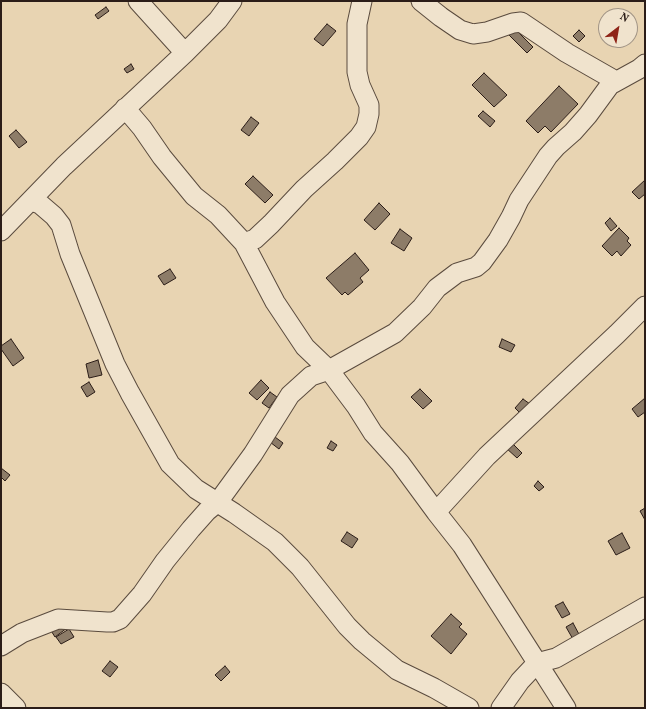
<!DOCTYPE html>
<style>
body{margin:0}
#map{position:relative;width:646px;height:709px;overflow:hidden;background:#e8d4b2;font-family:Vollkorn,serif}
canvas{display:block}
.frame{position:absolute;inset:0;border:2px solid #2b1d18;pointer-events:none}
.north{position:absolute;left:598px;top:8px;width:40px;height:40px;box-sizing:border-box;background:#f0e3cd;border:1px solid #a19485;border-radius:50%;rotate:31deg;font-size:11px;font-weight:700;line-height:16px;text-align:center;color:#2b1d18}
.north::after{content:'';display:block;margin:auto;width:14px;height:18px;background:#8f2418;clip-path:polygon(50% 0,100% 100%,50% 72%,0 100%)}
</style>
<div id="map">
<canvas width="646" height="709"></canvas>
<div class="frame"></div>
<div class="north">N</div>
</div>
<script>
const g = document.querySelector('canvas').getContext('2d');
g.lineJoin = 'round';
function fillPath(path, color) {
  g.fillStyle = color;
  g.fill(path, 'evenodd');
}
function toPath(rows) {
  const path = new Path2D();
  for (const r of rows) {
    path.moveTo(r[0], r[1]);
    for (let i = 2; i < r.length; i += 2) path.lineTo(r[i], r[i + 1]);
  }
  return path;
}
function stroke(path, color, width, dash) {
  g.strokeStyle = color;
  g.lineWidth = width;
  g.lineCap = dash ? 'butt' : 'round';
  g.setLineDash(dash || []);
  g.stroke(path);
}
const building = toPath([
 [106,7,109,11,98,19,95,15,106,7],
 [327,24,336,31,323,46,314,39,327,24],
 [514,28,533,47,527,53,508,34,514,28],
 [579,30,585,36,579,42,573,36,579,30],
 [131,64,134,69,127,73,124,69,131,64],
 [484,73,507,95,494,107,472,85,484,73],
 [559,86,578,104,551,132,545,126,538,133,526,121,559,86],
 [483,111,495,121,490,127,478,116,483,111],
 [251,117,259,123,249,136,241,130,251,117],
 [16,130,27,142,19,148,9,136,16,130],
 [253,176,273,195,265,203,245,184,253,176],
 [645,180,645,194,639,199,632,192,645,180],
 [379,203,390,214,375,230,364,220,379,203],
 [610,218,617,226,611,231,605,223,610,218],
 [619,228,629,238,627,241,631,245,621,256,617,251,612,256,602,246,619,228],
 [400,229,412,238,404,251,391,243,400,229],
 [355,253,369,270,360,278,363,282,348,295,345,292,342,295,326,278,355,253],
 [170,269,176,278,164,285,158,276,170,269],
 [11,339,24,358,13,366,1,349,1,346,11,339],
 [502,339,515,345,511,352,499,347,502,339],
 [98,360,102,375,89,378,86,364,98,360],
 [261,380,269,388,257,400,249,393,261,380],
 [89,382,95,392,87,397,81,387,89,382],
 [420,389,432,401,423,409,411,397,420,389],
 [270,392,277,397,269,408,262,403,270,392],
 [645,398,645,412,638,417,632,409,645,398],
 [523,399,530,404,521,414,515,408,523,399],
 [271,434,283,443,279,449,266,439,271,434],
 [331,441,337,445,333,451,327,448,331,441],
 [511,442,522,453,517,458,505,447,511,442],
 [1,468,10,475,5,481,1,477,1,468],
 [538,481,544,487,539,491,534,486,538,481],
 [645,508,645,520,640,511,645,508],
 [347,532,358,539,352,548,341,541,347,532],
 [622,533,630,548,616,555,608,541,622,533],
 [563,602,570,614,562,618,555,606,563,602],
 [451,614,462,624,459,627,467,634,451,654,431,636,451,614],
 [573,623,581,638,574,641,566,627,573,623],
 [67,628,55,637,50,629,67,628],
 [69,629,74,637,61,644,56,637,69,629],
 [110,661,118,667,110,677,102,671,110,661],
 [225,666,230,672,221,681,215,675,225,666]
]);
const street = toPath([
 [138,1,185,53],
 [421,1,441,17,460,30,473,34,487,32,513,23,521,22,567,53,616,81],
 [125,108,142,128,162,157,194,196,218,215,244,243,275,302,305,347,329,370,356,406,373,433,400,463,436,512,462,545,566,708],
 [30,201,40,204,54,216,61,225,70,254,115,364,130,393,170,464,196,489,234,513,275,542,300,567,347,626,362,641,397,670,434,688,469,708],
 [1,231,64,166,185,53,218,20,232,1],
 [244,243,255,239,271,224,304,189,335,161,359,137,366,127,369,114,369,105,360,85,357,72,357,24,362,1],
 [436,512,487,456,617,334,645,306],
 [1,646,22,633,58,619,107,622,113,622,120,619,142,594,165,561,191,529,207,511,218,502,253,454,290,395,311,376,329,370,395,333,422,307,437,288,457,273,476,267,482,262,498,240,511,217,519,200,548,156,556,147,573,132,588,115,610,85,639,69,645,64],
 [1,693,16,708],
 [501,708,520,681,537,663,556,658,645,607]
]);
fillPath(building, '#8d7c68');
stroke(building, '#2b1d18', 1);
stroke(street, '#5a4b3e', 21);
stroke(street, '#f0e3cd', 19);
</script>
